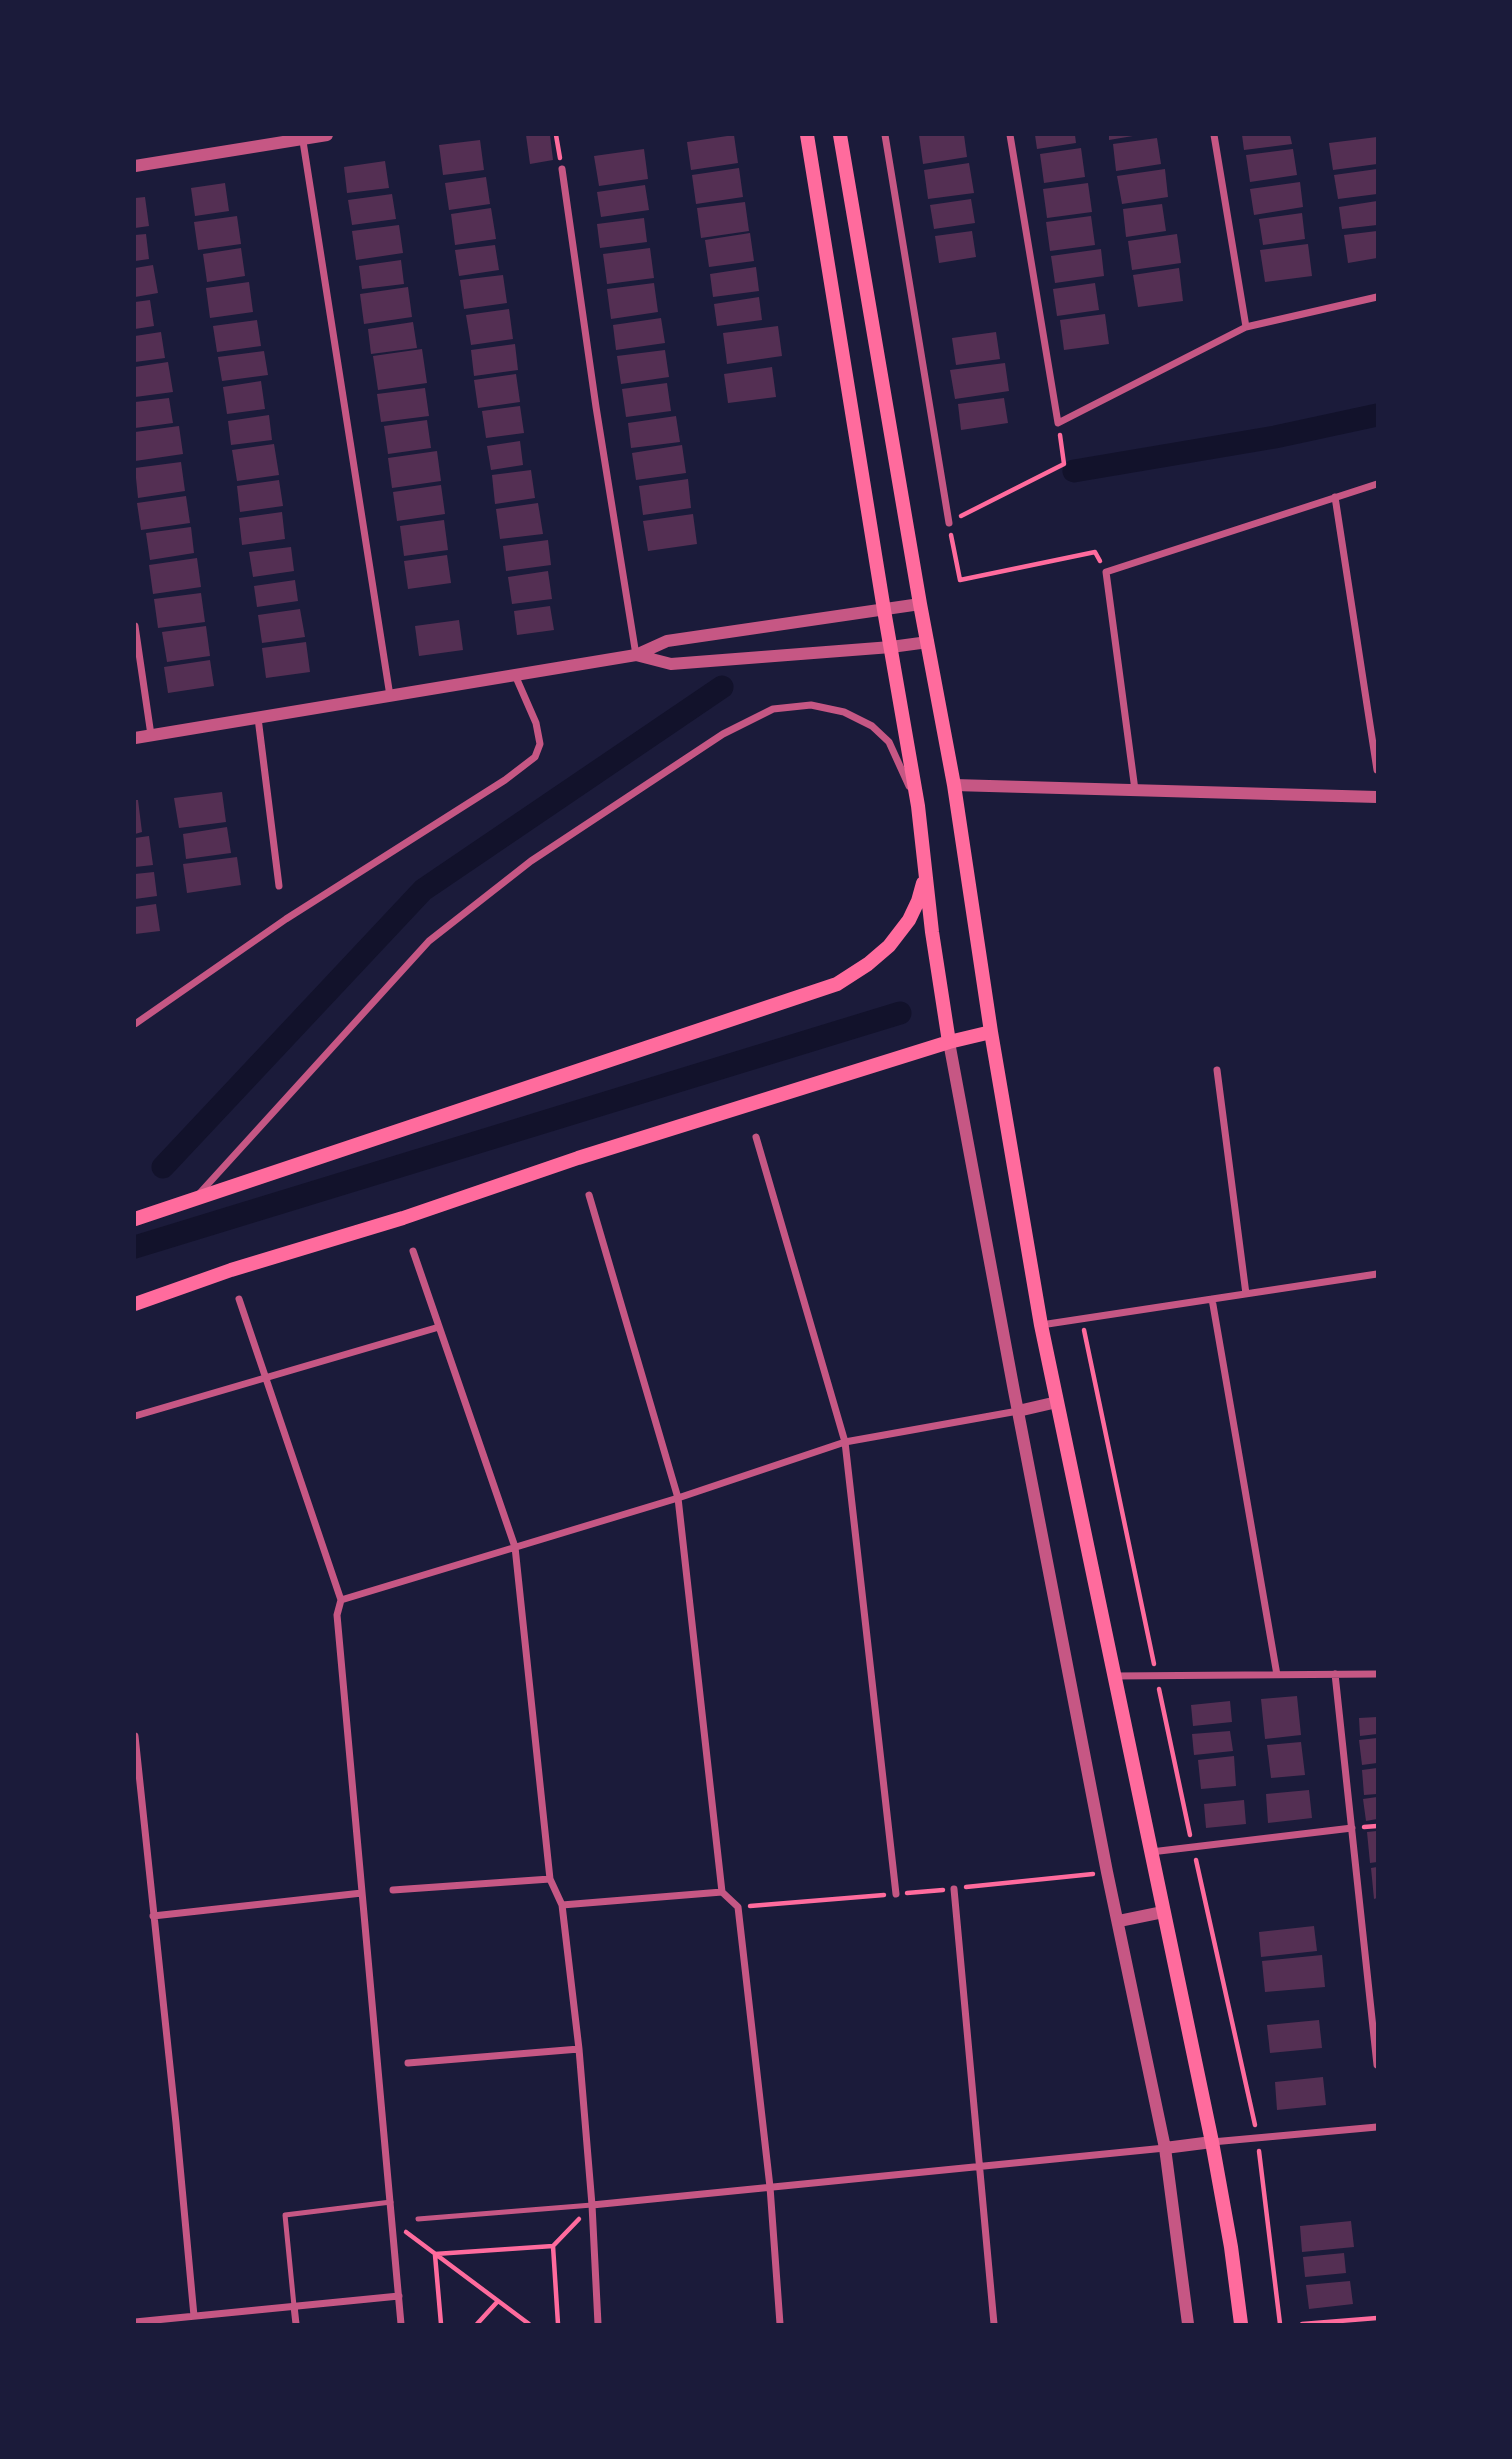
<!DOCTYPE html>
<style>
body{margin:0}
#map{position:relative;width:1512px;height:2459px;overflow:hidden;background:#1b1b3a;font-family:Poppins,sans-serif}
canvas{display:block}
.frame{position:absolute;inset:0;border:136px solid #1b1b3a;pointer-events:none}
</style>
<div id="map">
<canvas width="1512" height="2459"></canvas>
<div class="frame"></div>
</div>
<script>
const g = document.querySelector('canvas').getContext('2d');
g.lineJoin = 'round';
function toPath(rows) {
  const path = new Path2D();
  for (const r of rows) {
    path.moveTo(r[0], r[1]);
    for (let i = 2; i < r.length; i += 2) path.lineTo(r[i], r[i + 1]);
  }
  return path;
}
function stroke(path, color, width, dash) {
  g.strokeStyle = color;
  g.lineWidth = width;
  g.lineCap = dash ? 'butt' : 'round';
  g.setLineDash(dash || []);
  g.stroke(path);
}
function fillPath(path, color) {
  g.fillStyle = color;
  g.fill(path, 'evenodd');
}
const canal = toPath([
 [1074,471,1275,437,1377,415],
 [163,1167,423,890,722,687],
 [135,1247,900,1013]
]);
const building = toPath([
 [526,135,550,135,553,160,530,164],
 [734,135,738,163,691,170,687,142],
 [919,135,964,135,967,157,923,164],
 [1035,135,1075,135,1076,143,1037,149],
 [1109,135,1133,135,1133,136,1109,140],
 [1242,135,1290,135,1292,144,1244,150],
 [1377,137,1377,164,1333,170,1329,143],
 [1157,138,1161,164,1116,171,1113,144],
 [480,140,484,170,443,175,439,145],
 [1081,148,1085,177,1044,183,1040,154],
 [644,149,648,179,599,186,594,156],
 [1293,149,1297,175,1250,182,1246,155],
 [385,161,389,188,347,193,344,167],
 [969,163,974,193,928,199,924,170],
 [739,168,743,197,696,204,692,175],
 [1165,169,1168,197,1122,204,1117,176],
 [1377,169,1377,194,1338,199,1334,175],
 [486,177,490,204,449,210,445,183],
 [1300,182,1303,207,1254,215,1250,189],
 [225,183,229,211,195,216,191,188],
 [1088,183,1092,212,1047,218,1043,189],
 [645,185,649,210,601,217,597,192],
 [392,194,396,219,352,225,348,200],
 [145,197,149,226,135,228,135,198],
 [971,199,975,223,934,229,930,205],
 [1377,201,1377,225,1342,229,1339,207],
 [745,202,749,231,701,238,697,208],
 [1162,204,1166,231,1126,237,1123,209],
 [491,208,496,239,455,245,451,214],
 [1302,213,1305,239,1263,245,1259,219],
 [237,216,241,244,198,250,194,222],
 [1091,216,1095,245,1050,251,1046,222],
 [644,218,647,242,600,248,597,224],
 [399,225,403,253,356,260,352,231],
 [972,231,976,257,939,263,935,236],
 [1377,231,1377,258,1348,263,1344,235],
 [750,233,754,261,709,267,705,240],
 [146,234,149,259,135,261,135,235],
 [1177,234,1181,263,1132,270,1128,241],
 [1308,244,1312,276,1265,282,1260,250],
 [495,245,499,270,459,276,455,250],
 [241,248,245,276,207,282,203,254],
 [650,248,654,278,607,284,603,254],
 [1101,249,1104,276,1055,283,1051,256],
 [401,260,404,284,362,289,359,266],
 [153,265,158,293,135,297,135,268],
 [756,267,759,291,713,297,710,274],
 [1179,268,1183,301,1138,307,1133,275],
 [503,275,507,303,464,309,460,280],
 [249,282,253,312,210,318,206,288],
 [654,283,658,312,611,319,607,289],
 [1095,283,1099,310,1057,316,1053,289],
 [408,287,412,317,364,324,360,294],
 [759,297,762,320,717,326,714,304],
 [150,300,154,326,135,329,135,302],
 [509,309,513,339,471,345,466,315],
 [1105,314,1109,344,1064,350,1060,320],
 [661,318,665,343,616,350,613,325],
 [257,320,261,346,217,352,213,326],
 [413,322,417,348,371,354,368,329],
 [778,326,782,356,727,364,723,333],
 [161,332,165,358,135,362,135,336],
 [996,332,1000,359,956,365,952,338],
 [515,344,518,370,474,376,471,350],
 [422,349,427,383,378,390,373,356],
 [665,350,669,377,621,384,617,356],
 [264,351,268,375,222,381,218,357],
 [168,362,173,392,135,397,135,367],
 [1005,363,1009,391,955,399,950,370],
 [772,367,776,397,728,403,724,374],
 [516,374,520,402,478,408,474,380],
 [261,381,265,409,227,414,223,387],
 [667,383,671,411,626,417,622,389],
 [425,388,429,416,381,422,377,394],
 [169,398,173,423,135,428,135,402],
 [1004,398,1008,423,961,430,958,404],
 [520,406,524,433,486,438,482,411],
 [269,415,272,440,231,445,228,421],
 [676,416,680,442,631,448,628,423],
 [427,420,431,448,388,454,384,426],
 [179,426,183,454,135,461,135,432],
 [520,441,523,465,491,470,487,446],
 [274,444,279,475,237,481,232,450],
 [682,445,686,473,636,480,632,453],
 [437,451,441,481,392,488,388,458],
 [181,462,185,491,138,498,135,468],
 [531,470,535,498,495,504,492,475],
 [688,479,691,508,643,515,639,486],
 [279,480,283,506,240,512,237,486],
 [441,485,445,514,397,521,393,492],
 [186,496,190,523,141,530,137,503],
 [538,503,543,534,500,539,496,509],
 [282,512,285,539,242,545,239,518],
 [693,514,697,544,648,551,643,521],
 [444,520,448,550,404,556,400,526],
 [191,527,194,553,150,560,146,533],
 [548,540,551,565,506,571,503,546],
 [291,547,294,571,253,577,249,552],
 [447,555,451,583,408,589,404,561],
 [197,558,201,587,153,594,149,565],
 [548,571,552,599,512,604,508,577],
 [295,580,298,601,257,607,254,586],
 [201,593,205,622,158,628,154,599],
 [550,606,554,630,517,635,514,611],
 [300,609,305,637,262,643,258,615],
 [459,620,463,650,419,656,415,626],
 [206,626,210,656,167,662,162,632],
 [306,642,310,672,266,678,262,648],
 [210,660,214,686,168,693,164,667],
 [222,792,226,822,179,828,174,798],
 [135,800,138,800,142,832,135,834],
 [227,827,231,853,186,859,183,834],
 [149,836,153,865,135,867,135,838],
 [237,857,241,885,187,893,183,864],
 [154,872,157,896,135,899,135,874],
 [156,904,160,931,135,934,135,907],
 [1297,1696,1301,1735,1265,1739,1261,1699],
 [1230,1701,1232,1722,1193,1726,1191,1705],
 [1377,1717,1377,1734,1360,1736,1359,1718],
 [1230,1731,1233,1751,1194,1755,1192,1734],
 [1377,1738,1377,1763,1362,1765,1359,1740],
 [1301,1742,1305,1775,1271,1778,1267,1745],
 [1234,1756,1236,1786,1201,1789,1198,1760],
 [1377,1768,1377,1794,1364,1795,1362,1770],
 [1309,1790,1312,1818,1268,1823,1266,1794],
 [1377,1797,1377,1819,1366,1821,1363,1799],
 [1244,1800,1246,1824,1206,1828,1204,1804],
 [1377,1831,1377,1862,1370,1863,1367,1832],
 [1377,1867,1377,1898,1374,1899,1371,1868],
 [1314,1926,1317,1951,1261,1957,1259,1932],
 [1322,1955,1325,1987,1265,1992,1262,1961],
 [1319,2020,1322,2048,1270,2053,1267,2025],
 [1323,2077,1326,2105,1277,2110,1275,2082],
 [1351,2221,1354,2247,1302,2252,1300,2226],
 [1344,2253,1346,2273,1305,2277,1303,2257],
 [1350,2281,1353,2304,1309,2309,1306,2285]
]);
const path = toPath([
 [556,135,560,158],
 [961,516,1064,464,1060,435],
 [951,535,960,580,1095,552,1100,561],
 [1084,1330,1154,1664],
 [1159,1689,1190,1835],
 [1364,1827,1377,1826],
 [1196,1860,1255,2125],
 [966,1887,1093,1874],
 [907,1893,943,1890],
 [750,1906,884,1895],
 [1259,2151,1280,2324],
 [406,2232,529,2324],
 [553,2246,579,2219],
 [435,2254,553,2246,558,2324],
 [435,2255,441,2324],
 [477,2324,498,2301],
 [1302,2324,1377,2318]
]);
const service = toPath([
 [418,2219,592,2205],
 [294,2306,285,2215,391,2202]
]);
const minor = toPath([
 [302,135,390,696],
 [885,135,949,523],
 [1010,135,1058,423,1246,327,1377,297],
 [1214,135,1246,327],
 [562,169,596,407,636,655],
 [1335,497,1377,770],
 [135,626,151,735],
 [258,718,279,886],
 [1135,790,1106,572,1377,484],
 [135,1024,286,919,505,780,535,757,540,744,536,723,515,675],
 [1217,1070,1246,1294],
 [756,1137,845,1442,896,1894],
 [199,1194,429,941,531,861,723,734,773,709,811,705,844,712,872,726,889,742,909,786],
 [589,1195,678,1498,722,1892],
 [413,1251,515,1547,550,1879,562,1905,579,2049,592,2205,598,2324],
 [239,1299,341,1600],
 [1212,1299,1277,1675],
 [1041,1325,1377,1274],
 [135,1416,439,1327],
 [1335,1674,1377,2065],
 [1114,1676,1377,1674],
 [135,1736,176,2123,194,2316],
 [1151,1852,1352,1828],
 [954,1889,994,2324],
 [393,1890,550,1879],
 [562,1905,722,1892,738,1907,770,2187,780,2324],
 [153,1916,362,1893],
 [408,2063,579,2049],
 [1212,2142,1377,2127],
 [592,2205,1165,2148],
 [294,2306,296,2324],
 [135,2322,399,2296],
 [401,2324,337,1615,341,1600,678,1498,845,1442,1018,1411]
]);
const tertiary = toPath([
 [135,166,327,135],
 [636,655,671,664,891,647,928,642],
 [135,738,636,655,667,641,920,604],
 [954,785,1377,797],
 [949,1042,1014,1391,1107,1872,1165,2148,1188,2324],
 [1018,1411,1057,1402],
 [1119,1921,1163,1912],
 [1165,2148,1212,2142]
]);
const secondary = toPath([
 [807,135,884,610,918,806,932,932,949,1042,991,1032],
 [840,135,920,604,954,785,991,1032,1041,1325,1212,2142,1231,2247,1241,2324],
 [135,1219,837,984,868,964,889,946,909,920,918,901,923,883],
 [135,1304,231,1270,403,1218,578,1158,949,1042]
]);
stroke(canal, '#12122b', 23);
fillPath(building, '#542f53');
stroke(path, '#ff6b9d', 4.5);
stroke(service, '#c65784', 5);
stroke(minor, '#c65784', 7);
stroke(tertiary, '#c65784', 12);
stroke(secondary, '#ff6b9d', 14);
</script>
